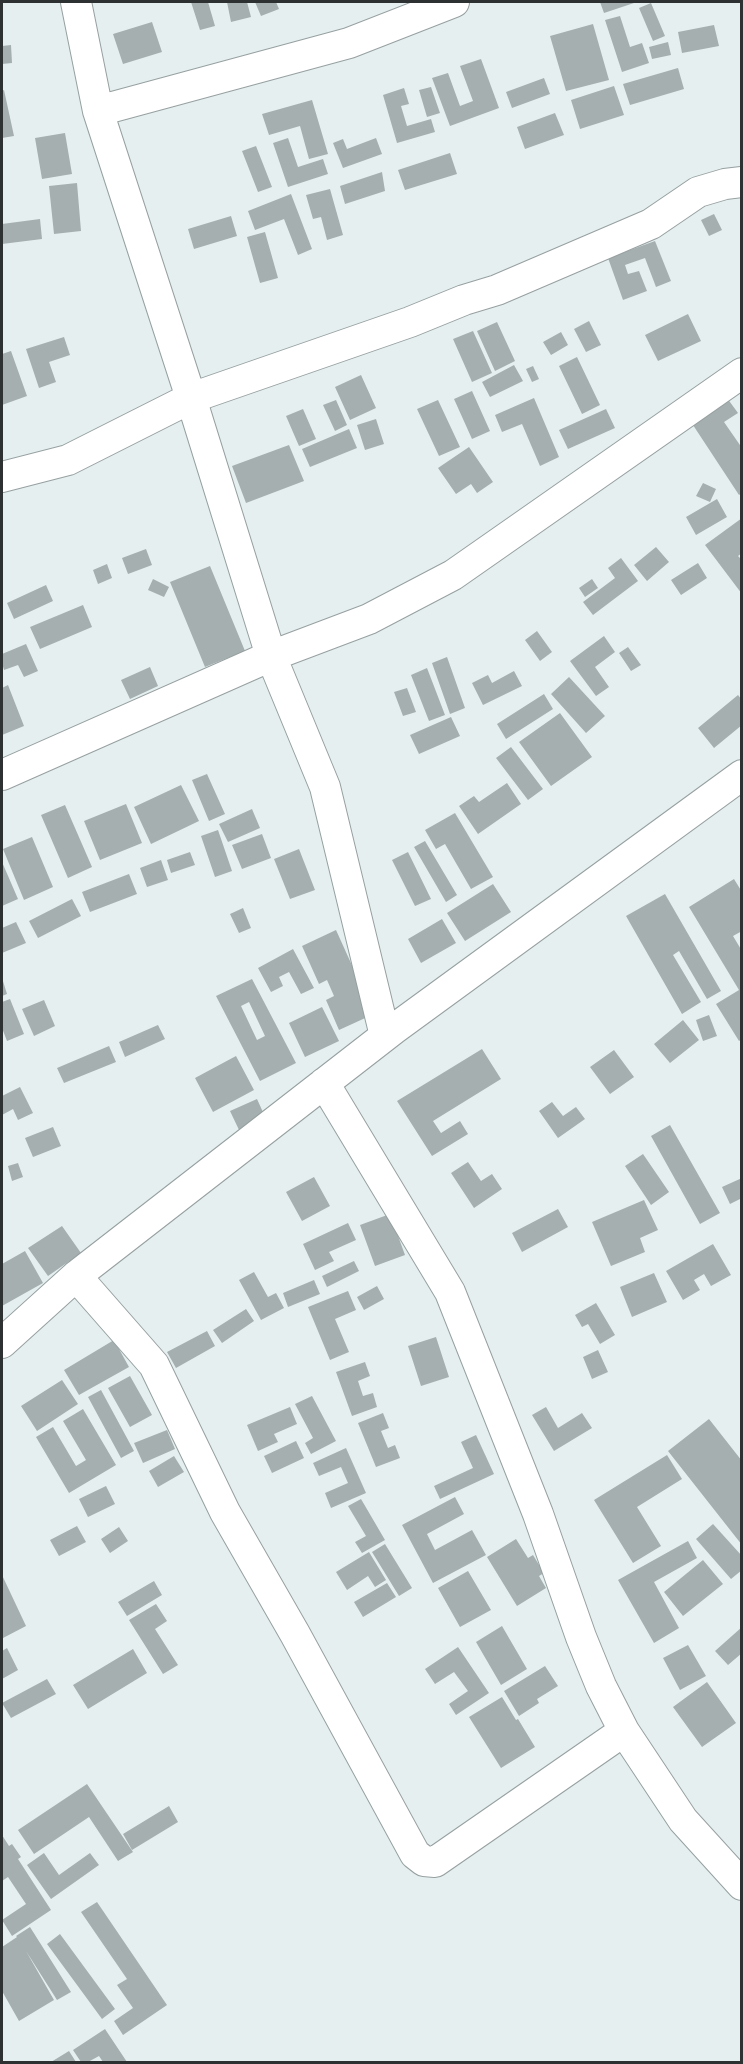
<!DOCTYPE html>
<style>
body{margin:0}
#map{position:relative;width:743px;height:2064px;overflow:hidden;background:#e5efef;font-family:Roboto,sans-serif}
canvas{display:block}
.frame{position:absolute;inset:0;border:3px solid #2d3131;pointer-events:none}
</style>
<div id="map">
<canvas width="743" height="2064"></canvas>
<div class="frame"></div>
</div>
<script>
const g = document.querySelector('canvas').getContext('2d');
g.lineJoin = 'round';
function fillPath(path, color) {
  g.fillStyle = color;
  g.fill(path, 'evenodd');
}
function toPath(rows) {
  const path = new Path2D();
  for (const r of rows) {
    path.moveTo(r[0], r[1]);
    for (let i = 2; i < r.length; i += 2) path.lineTo(r[i], r[i + 1]);
  }
  return path;
}
function stroke(path, color, width, dash) {
  g.strokeStyle = color;
  g.lineWidth = width;
  g.lineCap = dash ? 'butt' : 'round';
  g.setLineDash(dash || []);
  g.stroke(path);
}
const building = toPath([
 [191,2,208,2,215,26,200,30],
 [227,2,247,2,251,17,231,22],
 [255,2,276,2,279,9,261,16],
 [600,2,637,2,604,13],
 [651,3,665,36,653,41,639,8],
 [620,16,630,47,642,43,649,63,622,72,605,20],
 [152,22,162,52,123,64,113,34],
 [593,24,609,80,566,91,550,36],
 [714,25,719,46,682,53,678,32],
 [668,42,671,55,652,59,649,47],
 [11,45,12,63,2,64,2,46],
 [481,59,499,108,450,126,432,78,448,73,460,106,473,101,460,66],
 [678,68,684,89,630,105,623,84],
 [544,78,550,94,512,108,506,92],
 [614,86,624,115,580,129,571,100],
 [431,87,440,113,427,117,419,90],
 [404,88,409,104,401,106,407,126,431,119,435,132,397,143,383,95],
 [4,90,14,136,2,138,2,91],
 [312,100,328,154,309,159,300,126,269,135,262,114],
 [555,113,564,135,525,149,517,127],
 [65,133,72,174,42,179,35,138],
 [288,138,298,167,323,159,328,174,288,187,273,143],
 [376,138,382,154,343,168,333,143,343,139,347,149],
 [256,146,272,187,258,192,242,151],
 [450,153,457,174,405,190,398,170],
 [382,172,385,191,345,204,340,186],
 [77,183,81,231,54,234,49,186],
 [330,189,343,235,327,240,321,217,313,219,306,195],
 [291,194,312,249,298,255,284,219,255,230,248,211],
 [714,214,722,230,709,236,701,220],
 [231,216,237,236,194,249,188,229],
 [40,219,42,239,2,244,2,224],
 [265,232,278,278,260,283,247,237],
 [655,241,671,281,656,287,645,258,625,265,628,274,639,271,647,291,623,300,608,258],
 [688,314,701,341,658,361,645,335],
 [589,321,601,345,586,352,574,329],
 [497,322,515,361,495,371,477,331],
 [473,331,492,373,472,382,453,339],
 [561,332,568,345,551,355,543,342],
 [64,337,70,355,49,362,56,382,39,388,26,349],
 [11,351,27,396,2,405,2,354],
 [577,357,600,405,582,414,559,366],
 [514,365,523,381,490,397,482,382],
 [533,366,539,379,532,382,526,369],
 [361,375,376,408,350,420,335,387],
 [472,391,490,431,472,439,454,399],
 [534,398,559,457,540,466,522,424,502,432,495,415],
 [727,398,738,413,724,422,742,448,742,493,739,495,691,422],
 [336,400,347,425,335,431,323,405],
 [438,400,460,447,439,456,417,409],
 [303,409,316,439,299,446,286,416],
 [606,409,615,428,568,449,559,430],
 [376,419,384,444,365,450,357,425],
 [349,429,357,448,310,467,302,449],
 [289,445,304,481,246,503,232,466],
 [469,447,493,482,477,493,471,484,456,494,438,468],
 [703,483,716,489,710,502,696,496],
 [717,499,727,517,696,535,686,517],
 [742,518,742,553,738,556,742,560,742,594,705,545],
 [656,547,669,562,647,581,634,565],
 [146,549,152,565,128,574,122,558],
 [621,558,638,581,593,615,583,602,615,578,608,568],
 [698,563,707,578,681,595,671,580],
 [107,564,112,578,98,584,93,570],
 [210,566,245,651,205,667,170,582],
 [153,579,169,587,164,597,148,590],
 [592,579,598,588,585,597,579,588],
 [46,585,53,601,14,619,7,603],
 [83,605,92,627,40,649,30,627],
 [537,631,552,652,540,661,525,640],
 [604,636,615,652,595,667,609,687,596,696,570,661],
 [26,644,38,671,24,677,18,665,4,670,2,663,2,654],
 [628,647,641,665,631,671,619,653],
 [447,657,465,708,450,714,432,663],
 [150,667,158,686,130,699,121,680],
 [427,668,445,715,429,721,411,675],
 [514,671,522,686,483,705,472,683,488,675,492,683],
 [569,677,605,716,586,733,551,694],
 [8,685,24,726,2,735,2,688],
 [407,688,416,712,403,716,394,692],
 [544,694,553,709,506,739,497,724],
 [738,695,742,700,742,725,714,748,698,728],
 [560,713,592,757,551,786,519,742],
 [451,717,460,736,419,754,410,735],
 [511,747,543,789,528,800,496,758],
 [207,774,225,814,209,821,192,780],
 [507,783,521,804,478,834,459,806,474,796,479,802],
 [181,785,199,821,151,844,134,807],
 [126,804,142,843,100,860,84,821],
 [65,805,92,867,68,878,41,815],
 [252,809,260,828,228,842,219,824],
 [455,813,493,877,471,889,445,844,436,849,425,830],
 [218,830,232,871,215,877,201,836],
 [262,834,271,858,242,869,232,845],
 [32,837,53,887,24,900,3,849],
 [425,841,457,895,446,902,414,847],
 [299,849,315,890,290,899,274,859],
 [190,852,195,865,171,873,167,860],
 [408,852,431,899,415,906,392,860],
 [161,860,168,880,147,887,140,868],
 [2,862,18,899,2,906],
 [129,874,137,894,90,912,82,892],
 [734,879,742,892,742,931,733,936,742,951,742,1039,739,1041,716,1004,739,990,689,907],
 [493,884,511,912,465,941,447,913],
 [665,894,721,991,707,999,679,951,673,955,701,1002,682,1014,626,916],
 [72,899,81,916,38,938,29,921],
 [243,908,251,928,239,933,230,914],
 [442,919,456,943,421,963,408,939],
 [16,922,26,943,2,953,2,928],
 [336,930,374,1014,339,1030,326,1000,334,996,327,980,319,984,302,946],
 [293,949,314,988,301,994,289,972,279,977,283,986,271,992,258,968],
 [2,978,7,994,2,996],
 [252,979,296,1063,260,1081,216,996],
 [249,1002,265,1036,257,1040,241,1006],
 [10,999,24,1034,7,1041,2,1028,2,1002],
 [44,1000,55,1026,34,1036,22,1009],
 [322,1007,339,1041,305,1057,289,1023],
 [709,1015,717,1036,703,1041,696,1020],
 [683,1020,699,1040,670,1063,654,1044],
 [158,1025,165,1039,125,1057,119,1042],
 [109,1046,116,1062,64,1083,57,1068],
 [482,1049,501,1079,433,1121,441,1133,460,1121,468,1134,432,1156,397,1101],
 [614,1050,634,1077,610,1094,590,1067],
 [236,1056,254,1090,213,1112,195,1078],
 [20,1087,33,1113,18,1120,13,1109,2,1115,2,1096],
 [257,1099,267,1121,240,1132,230,1111],
 [552,1102,563,1116,576,1107,585,1119,558,1138,539,1111],
 [670,1125,720,1213,700,1224,651,1136],
 [53,1127,61,1146,33,1157,25,1138],
 [643,1154,669,1192,651,1205,625,1166],
 [468,1162,481,1181,492,1174,502,1189,474,1208,451,1173],
 [18,1163,23,1177,12,1181,8,1166],
 [314,1177,330,1206,302,1221,286,1192],
 [742,1178,742,1198,730,1204,722,1187],
 [644,1200,658,1230,640,1238,645,1252,611,1266,592,1222],
 [558,1209,568,1227,522,1252,512,1233],
 [390,1214,405,1255,375,1266,360,1225],
 [348,1223,356,1240,329,1252,334,1261,315,1270,303,1244],
 [62,1226,81,1253,48,1276,28,1248],
 [713,1244,731,1275,711,1286,704,1274,694,1280,700,1290,683,1300,666,1271],
 [25,1251,43,1283,2,1306,2,1264],
 [354,1261,359,1271,327,1287,322,1276],
 [254,1272,268,1297,276,1293,284,1308,261,1320,239,1280],
 [654,1273,667,1302,632,1317,620,1287],
 [314,1280,320,1294,288,1307,283,1293],
 [377,1286,384,1299,364,1310,357,1297],
 [348,1291,356,1310,335,1319,349,1352,330,1360,308,1307],
 [596,1303,615,1335,600,1344,588,1324,582,1327,575,1315],
 [246,1309,254,1321,222,1343,213,1330],
 [207,1331,215,1346,176,1368,167,1352],
 [436,1337,449,1377,421,1386,408,1346],
 [114,1340,129,1367,79,1395,64,1370],
 [598,1350,608,1372,592,1379,583,1357],
 [365,1362,370,1376,358,1381,363,1396,373,1393,377,1407,352,1416,336,1372],
 [130,1376,152,1415,130,1427,108,1388],
 [62,1380,78,1404,37,1431,21,1406],
 [101,1390,134,1451,121,1458,88,1397],
 [312,1396,336,1441,311,1454,305,1443,313,1438,295,1404],
 [290,1407,297,1424,274,1434,278,1442,258,1451,247,1425],
 [546,1407,558,1428,582,1413,592,1428,554,1451,532,1415],
 [83,1409,116,1465,69,1493,36,1437,53,1427,76,1466,86,1460,63,1421],
 [383,1413,389,1428,381,1431,388,1448,395,1445,400,1458,376,1467,358,1423],
 [709,1419,742,1461,742,1545,668,1451],
 [167,1430,175,1449,143,1463,134,1443],
 [476,1435,494,1474,440,1499,434,1486,473,1468,461,1442],
 [296,1441,304,1458,272,1473,264,1456],
 [346,1448,366,1493,331,1508,325,1493,348,1483,341,1467,319,1476,313,1463],
 [667,1455,682,1479,637,1507,661,1546,633,1563,594,1500],
 [174,1456,184,1472,158,1487,149,1471],
 [106,1486,115,1504,88,1517,79,1499],
 [455,1497,464,1514,427,1534,435,1550,472,1530,486,1555,433,1583,402,1525],
 [361,1499,385,1540,362,1553,355,1542,366,1536,348,1506],
 [713,1524,742,1556,742,1570,731,1579,696,1539],
 [77,1526,86,1542,59,1556,50,1540],
 [119,1527,128,1541,110,1553,101,1539],
 [516,1539,528,1558,533,1555,544,1573,539,1576,546,1588,517,1606,487,1557],
 [688,1541,697,1558,654,1582,679,1628,654,1643,618,1580],
 [385,1544,412,1588,399,1596,372,1552],
 [369,1552,386,1580,375,1587,368,1576,347,1590,336,1572],
 [703,1560,723,1584,683,1616,664,1592],
 [468,1571,491,1610,460,1627,438,1588],
 [2,1575,26,1626,3,1638,2,1634],
 [154,1581,162,1595,127,1616,118,1602],
 [387,1583,396,1597,363,1617,354,1602],
 [156,1604,167,1621,155,1629,178,1665,163,1674,129,1620],
 [502,1626,527,1669,501,1685,476,1642],
 [742,1627,742,1653,728,1665,715,1651],
 [688,1645,706,1676,680,1690,663,1658],
 [458,1647,489,1693,456,1715,449,1704,468,1691,454,1672,435,1684,425,1669],
 [7,1648,18,1670,2,1679,2,1651],
 [133,1649,147,1673,88,1709,73,1685],
 [545,1666,558,1686,537,1699,539,1703,519,1716,504,1691],
 [47,1679,56,1694,11,1718,2,1703],
 [707,1682,736,1723,702,1747,673,1707],
 [502,1697,516,1720,518,1719,535,1747,501,1768,469,1717],
 [87,1784,133,1852,118,1861,89,1817,34,1854,18,1830],
 [169,1806,178,1822,132,1850,123,1834],
 [2,1835,9,1846,12,1844,21,1857,18,1859,51,1910,12,1936,2,1920,26,1904,8,1877,2,1881],
 [44,1853,59,1875,90,1853,99,1865,51,1899,27,1865],
 [97,1902,167,2005,123,2035,114,2021,133,2008,117,1985,127,1979,81,1912],
 [30,1927,71,1992,57,2000,26,1951,54,2000,19,2021,2,1991,2,1947,17,1937,16,1936],
 [60,1934,115,2009,102,2019,47,1944],
 [105,2029,127,2062,103,2062,99,2056,88,2062,81,2062,73,2050],
 [69,2051,76,2062,51,2062]
]);
const minor = toPath([
 [76,2,98,111,191,398,271,656,325,787,385,1036],
 [98,111,349,43,454,2],
 [2,477,68,460,191,398,410,322,464,300,497,290,651,224,698,192,725,184,742,182],
 [2,775,271,656,369,619,453,575,742,373],
 [324,1083,450,1292,538,1514,581,1637,601,1686,624,1731,683,1820,742,1885],
 [76,1276,154,1365,225,1512,295,1634,415,1854,424,1861,435,1862,624,1731],
 [2,1343,76,1276,394,1029,742,775]
]);
fillPath(building, '#a5afaf');
stroke(minor, '#97a0a1', 32);
stroke(minor, '#fff', 30);
</script>
